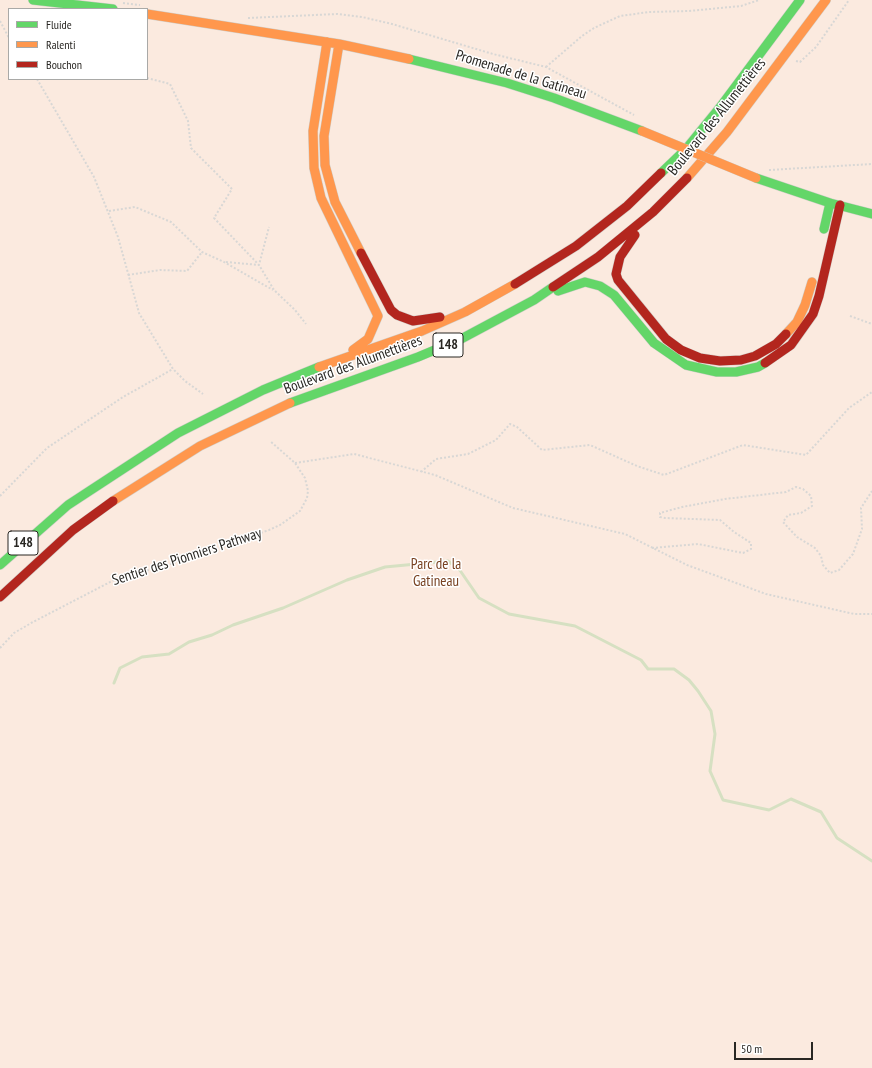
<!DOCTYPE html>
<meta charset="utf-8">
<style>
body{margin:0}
#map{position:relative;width:872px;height:1068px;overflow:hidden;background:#fcfaf4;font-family:"PT Sans Narrow",sans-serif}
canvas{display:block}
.legend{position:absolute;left:8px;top:8px;width:140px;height:72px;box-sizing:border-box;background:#fff;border:1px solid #a9a9a7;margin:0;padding:5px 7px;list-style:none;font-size:12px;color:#292723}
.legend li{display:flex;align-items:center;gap:8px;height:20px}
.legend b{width:20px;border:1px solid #a9a9a7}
.scale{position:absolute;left:734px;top:1042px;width:79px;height:18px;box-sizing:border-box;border:2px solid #292723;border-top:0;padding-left:5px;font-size:12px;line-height:14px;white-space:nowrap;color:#292723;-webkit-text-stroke:3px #fff;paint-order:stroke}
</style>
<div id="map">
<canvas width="872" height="1068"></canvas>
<ul class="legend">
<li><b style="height:5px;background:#63d668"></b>Fluide</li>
<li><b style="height:5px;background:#ff974d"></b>Ralenti</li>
<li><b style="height:5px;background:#b3261e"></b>Bouchon</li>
</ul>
<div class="scale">50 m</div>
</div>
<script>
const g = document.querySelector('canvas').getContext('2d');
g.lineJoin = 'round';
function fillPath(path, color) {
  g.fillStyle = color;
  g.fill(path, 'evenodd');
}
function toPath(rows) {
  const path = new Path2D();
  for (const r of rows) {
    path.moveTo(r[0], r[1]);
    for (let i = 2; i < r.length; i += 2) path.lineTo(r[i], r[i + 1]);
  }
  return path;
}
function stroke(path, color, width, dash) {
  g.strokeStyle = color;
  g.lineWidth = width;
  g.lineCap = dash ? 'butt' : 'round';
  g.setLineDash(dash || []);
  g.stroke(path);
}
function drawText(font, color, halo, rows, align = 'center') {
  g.font = font + ' "PT Sans Narrow",sans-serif';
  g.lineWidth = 3;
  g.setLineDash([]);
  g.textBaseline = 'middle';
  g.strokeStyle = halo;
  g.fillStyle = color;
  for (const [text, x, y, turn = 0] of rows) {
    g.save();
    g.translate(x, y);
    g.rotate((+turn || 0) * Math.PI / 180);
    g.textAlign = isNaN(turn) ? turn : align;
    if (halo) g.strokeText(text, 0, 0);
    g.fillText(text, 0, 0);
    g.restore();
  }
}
const green = toPath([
 [0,0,872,0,872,1068,0,1068],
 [9,9,147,9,147,79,9,79]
]);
const stream = toPath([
 [114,683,120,668,142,657,169,654,189,642,212,635,233,625,283,608,347,580,385,567,448,561,459,569,479,598,509,614,575,626,641,660,648,669,674,669,689,680,698,691,711,711,715,734,710,771,723,800,769,810,791,799,821,812,837,838,872,861]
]);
const path = toPath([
 [123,3,140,5],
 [248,18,337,14,362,17,392,24,493,54,546,67,634,115],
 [0,21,9,38],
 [796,61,800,62,816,47,849,0],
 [546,67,582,36,594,28,620,16,649,12,689,11,741,6,759,0],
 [147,78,170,84,188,121,191,148,232,189,214,218,259,265,274,290,295,310,306,324],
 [37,79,94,177,118,237,139,313,173,369,185,381,203,394],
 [769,170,872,164],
 [109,211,135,207,171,222,202,252,224,262,273,290],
 [226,262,259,265,269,227],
 [128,275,160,270,187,271,202,252],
 [850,316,872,324],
 [295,463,354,454,435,475,513,508,625,534,687,565,766,594,854,614,872,614],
 [421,472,436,459,468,454,496,440,510,424,517,427,542,450,590,445,637,466,664,475,743,445,806,455,849,408,872,392],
 [0,496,47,448,123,397,173,369],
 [652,548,698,544,743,553,751,549,751,543,734,532,720,520,665,518,660,517,660,513,682,507,725,499,786,492,796,487,803,489,811,496,812,506,801,513,788,515,783,522,797,537,815,548,821,556,823,565,830,573,839,570,853,554,862,529,861,508,872,491],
 [0,648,14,633,33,622,114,580,177,562,269,530,280,525,300,511,307,498,308,491,305,478,295,463,270,441]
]);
const fast = toPath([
 [33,0,113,9],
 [409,59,507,83,554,98,642,131],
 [661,173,686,149,721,106,800,0],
 [756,178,830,203,872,214],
 [824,229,830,203],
 [558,291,585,282,600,286,614,295,654,343,686,365,717,372,736,372,758,367,765,363],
 [290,403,418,357,461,339,534,300,553,287],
 [0,565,68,505,178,433,263,390,319,367]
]);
const slow = toPath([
 [147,14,339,44,409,59],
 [327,42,313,131,314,168,321,198,378,316,368,339,353,350],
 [339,44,324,136,325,165,335,202,361,253],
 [687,178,727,132,826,0],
 [786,334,797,322,805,305,812,282],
 [319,367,422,331,465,312,515,284],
 [113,501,200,446,290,403]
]);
const jam = toPath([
 [635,235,620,257,616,274,618,280,666,339,681,350,700,358,720,361,741,360,755,356,776,344,786,334],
 [361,253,391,310,397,315,413,321,440,317],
 [515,284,576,246,627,206,661,173],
 [553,287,598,257,653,212,687,178],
 [765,363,791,345,813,314,819,296,840,205],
 [0,597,73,530,113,501]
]);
const slowBridge = toPath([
 [642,131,756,178]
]);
const shields = [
 [448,345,30],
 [23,543,30]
];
const shieldNames = [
 ["148",448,345],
 ["148",23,543]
];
const streetNames = [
 ["Promenade de la Gatineau",521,75,17],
 ["Boulevard des Allumettières",717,117,-51],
 ["Boulevard des Allumettières",353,365,-20],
 ["Sentier des Pionniers Pathway",187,557,-18]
];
const parkNames = [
 ["Parc de la",436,565],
 ["Gatineau",436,582]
];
fillPath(green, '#fbeadf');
stroke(stream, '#d6e0c2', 3);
stroke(fast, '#d0cec9', 10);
stroke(slow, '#d0cec9', 10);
stroke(jam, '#d0cec9', 10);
stroke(path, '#d8d7d5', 2, [2, 2]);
stroke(fast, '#63d668', 9);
stroke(slow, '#ff974d', 9);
stroke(jam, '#b3261e', 9);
stroke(slowBridge, '#d0cec9', 10, []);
stroke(slowBridge, '#ff974d', 9);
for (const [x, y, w] of shields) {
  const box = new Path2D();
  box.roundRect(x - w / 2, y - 12, w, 24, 3);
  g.fillStyle = '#fff';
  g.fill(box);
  stroke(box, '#292723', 1);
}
drawText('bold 14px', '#292723', null, shieldNames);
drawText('15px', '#292723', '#fff', streetNames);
drawText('15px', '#784222', '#fff', parkNames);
</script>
